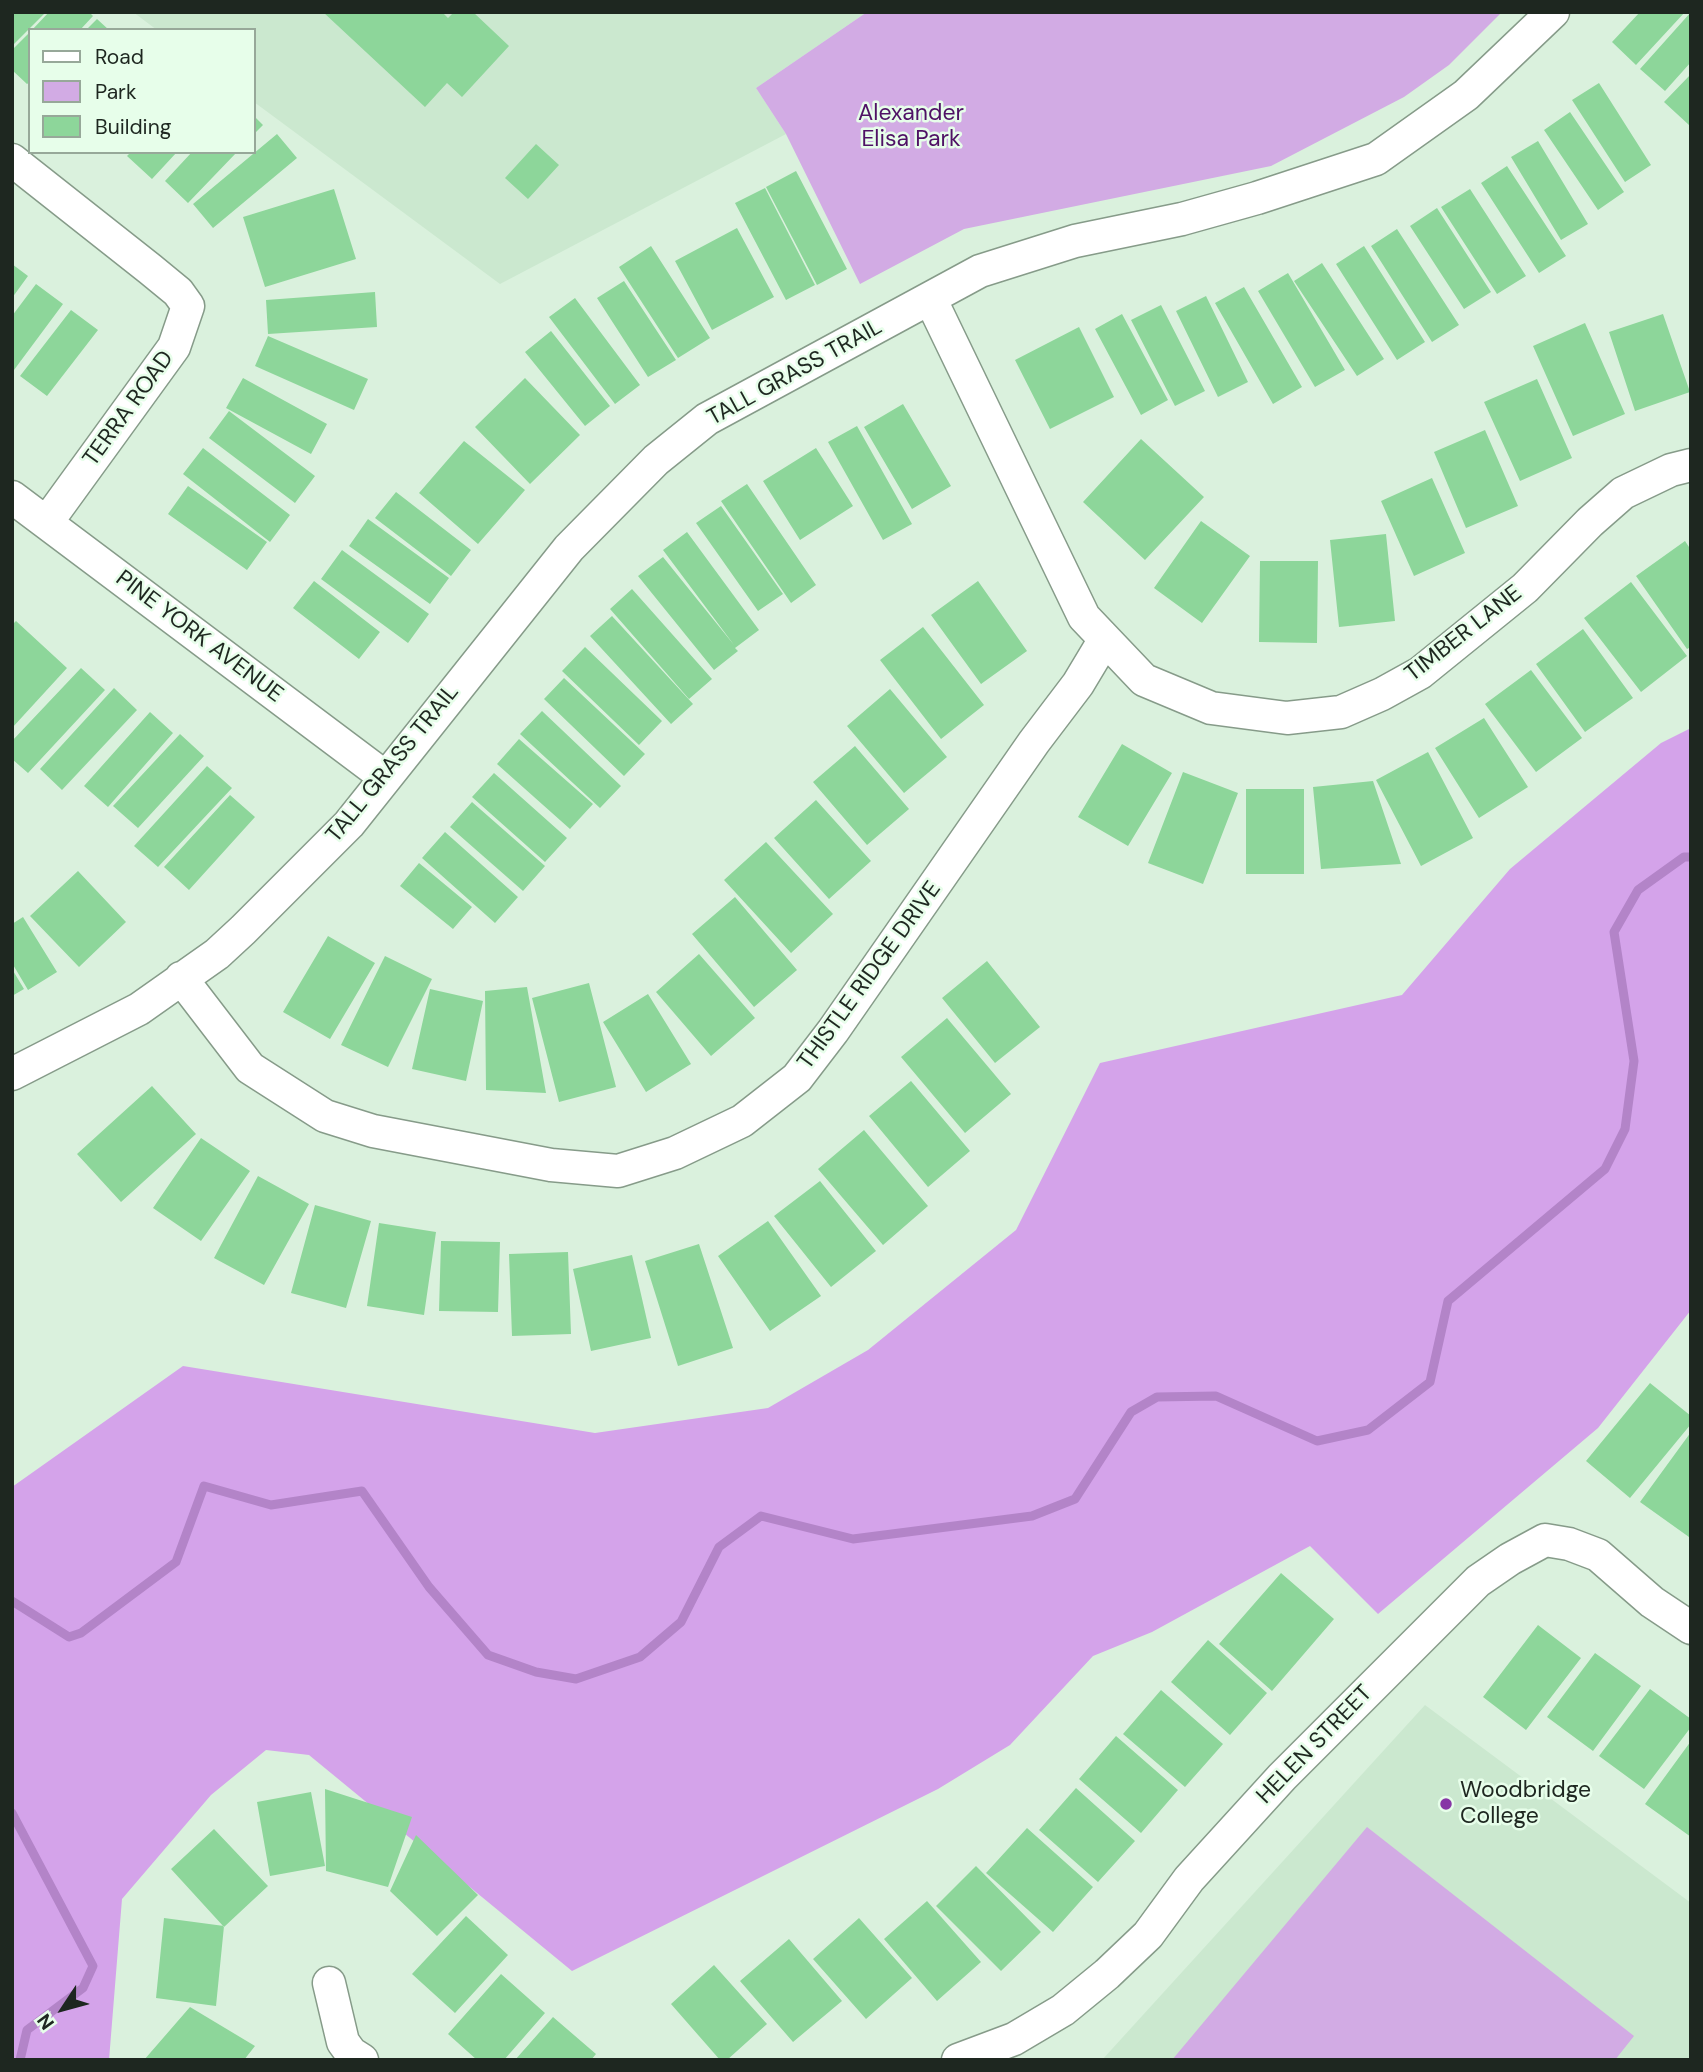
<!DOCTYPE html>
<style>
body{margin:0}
#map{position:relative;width:1703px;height:2072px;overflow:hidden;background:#daf1dd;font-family:"DM Sans",sans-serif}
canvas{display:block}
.frame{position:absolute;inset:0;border:14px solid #1e2720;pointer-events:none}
.legend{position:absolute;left:28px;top:28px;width:228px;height:126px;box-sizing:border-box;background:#e7feea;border:2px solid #97a899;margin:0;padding:9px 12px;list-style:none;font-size:21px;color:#1e2720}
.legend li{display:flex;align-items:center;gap:14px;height:35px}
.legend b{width:35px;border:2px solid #97a899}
.north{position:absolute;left:28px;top:1974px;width:70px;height:70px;-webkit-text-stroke:5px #e7feea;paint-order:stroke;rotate:234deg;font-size:19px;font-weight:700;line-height:28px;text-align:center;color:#1e2720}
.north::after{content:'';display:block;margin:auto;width:24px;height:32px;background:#1e2720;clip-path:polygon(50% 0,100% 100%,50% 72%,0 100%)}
</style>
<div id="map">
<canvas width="1703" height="2072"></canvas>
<div class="frame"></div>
<ul class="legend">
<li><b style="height:9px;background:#fff"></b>Road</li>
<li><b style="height:19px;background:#d2abe4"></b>Park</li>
<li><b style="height:19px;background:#8dd69a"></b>Building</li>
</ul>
<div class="north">N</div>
</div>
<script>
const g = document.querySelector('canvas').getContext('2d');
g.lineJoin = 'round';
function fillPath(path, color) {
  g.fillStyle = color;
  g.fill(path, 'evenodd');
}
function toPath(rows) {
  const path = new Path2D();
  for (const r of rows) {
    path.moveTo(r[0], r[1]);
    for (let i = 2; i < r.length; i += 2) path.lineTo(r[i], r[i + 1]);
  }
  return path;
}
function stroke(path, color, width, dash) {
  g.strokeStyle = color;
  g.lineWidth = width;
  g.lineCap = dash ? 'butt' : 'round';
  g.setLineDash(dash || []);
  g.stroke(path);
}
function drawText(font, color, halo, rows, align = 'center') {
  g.font = font + ' "DM Sans",sans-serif';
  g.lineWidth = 5;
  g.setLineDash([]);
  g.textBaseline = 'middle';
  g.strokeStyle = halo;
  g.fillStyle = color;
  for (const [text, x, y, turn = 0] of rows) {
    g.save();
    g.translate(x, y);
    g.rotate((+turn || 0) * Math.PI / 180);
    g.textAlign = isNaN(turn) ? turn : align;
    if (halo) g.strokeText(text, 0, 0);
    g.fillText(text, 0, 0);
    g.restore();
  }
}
const built = toPath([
 [133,12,867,12,756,88,786,134,500,284,254,102,254,30,157,30],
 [1425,1705,1691,1903,1691,2060,1102,2060]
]);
const green = toPath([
 [867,12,1502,12,1449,65,1404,97,1271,166,964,229,860,284,786,134,756,88],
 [1367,1827,1634,2036,1615,2060,1172,2060]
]);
const forest = toPath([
 [1691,728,1691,1310,1598,1428,1378,1614,1310,1546,1152,1632,1093,1656,1010,1745,938,1789,572,1971,309,1755,266,1750,211,1795,122,1899,109,2060,12,2060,12,1487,183,1366,595,1433,768,1408,868,1350,1016,1230,1100,1063,1402,995,1510,869,1661,743]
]);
const stream = toPath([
 [12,1601,69,1637,81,1633,176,1562,204,1486,271,1505,362,1491,429,1587,488,1655,536,1672,576,1679,640,1657,681,1622,719,1547,761,1516,853,1539,1032,1516,1075,1499,1131,1412,1157,1397,1216,1396,1317,1441,1368,1430,1430,1382,1448,1301,1605,1169,1625,1129,1634,1061,1614,932,1638,890,1684,857,1691,857],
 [12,1813,93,1966,83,1988,27,2030,20,2060]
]);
const building = toPath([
 [12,12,46,12,12,46],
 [49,12,89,12,93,16,80,30,32,30],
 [323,12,442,12,448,18,454,12,473,12,509,46,462,97,447,83,425,107],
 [1640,12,1685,12,1636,65,1612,42],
 [1691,12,1691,62,1665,91,1640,69],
 [97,19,109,30,86,30],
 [30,32,30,82,27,84,12,70,12,50],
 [1691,74,1691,123,1689,125,1664,102],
 [1599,83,1651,165,1625,182,1572,100],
 [1570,112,1624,192,1598,210,1544,130],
 [254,116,263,125,254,134],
 [277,134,297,158,213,228,193,204],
 [1538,141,1588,224,1561,240,1511,157],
 [536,144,559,165,528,199,505,178],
 [131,152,177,152,152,179,127,156],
 [192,152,237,152,188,203,165,181],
 [1507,166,1566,256,1539,273,1481,183],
 [796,171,847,269,817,285,766,187],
 [765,188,815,285,786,300,735,203],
 [334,189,356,259,265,287,243,217],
 [1470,189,1526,276,1497,294,1441,207],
 [1437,208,1491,292,1464,309,1410,226],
 [737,228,774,297,712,330,675,261],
 [1397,229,1459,325,1432,342,1371,246],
 [651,246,710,338,678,358,619,267],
 [1364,246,1425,342,1397,360,1336,264],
 [1322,263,1384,359,1357,376,1294,281],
 [12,264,28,276,12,298],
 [1288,273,1345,370,1315,387,1258,291],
 [624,281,676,360,648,377,597,298],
 [36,284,63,304,14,370,12,316],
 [1244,287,1302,387,1273,404,1215,303],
 [375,292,377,327,268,334,266,300],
 [1206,296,1248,382,1218,397,1176,311],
 [575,298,640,385,615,404,549,317],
 [1161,305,1205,391,1175,406,1131,320],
 [71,310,98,330,47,396,20,376],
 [1122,314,1168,400,1141,415,1095,329],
 [1663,314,1690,392,1635,411,1609,332],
 [1585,323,1625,414,1573,436,1533,346],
 [1079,327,1114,397,1050,429,1015,360],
 [551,331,610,406,585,426,525,352],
 [268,336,368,379,354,410,255,366],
 [243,378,327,424,311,454,226,408],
 [525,378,580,435,530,484,475,427],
 [1537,379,1572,458,1520,481,1484,402],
 [903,404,951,486,912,509,864,427],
 [229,411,315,476,295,503,209,438],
 [857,426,912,524,883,540,828,442],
 [1485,430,1518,506,1466,528,1434,452],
 [1141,439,1204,497,1145,560,1083,502],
 [464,441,525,490,478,544,419,493],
 [203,448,290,515,270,542,183,474],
 [816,448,853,506,800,540,763,481],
 [1432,478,1465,553,1414,576,1381,501],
 [747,484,816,585,791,603,721,501],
 [188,486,267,542,247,570,168,514],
 [396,492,471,550,451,576,375,518],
 [721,506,783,594,758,611,696,523],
 [368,519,449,578,430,604,349,546],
 [1201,521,1250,556,1202,623,1154,588],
 [687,532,759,630,735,648,738,651,714,670,638,576,663,557,734,645,663,550],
 [1386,534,1395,621,1339,627,1330,540],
 [1685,541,1691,550,1691,647,1687,649,1636,576],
 [342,550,429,614,408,643,321,579],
 [1260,561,1318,561,1317,643,1259,642],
 [314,581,380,632,359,659,293,608],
 [978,581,1027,651,981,684,931,615],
 [1631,582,1687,656,1641,692,1584,618],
 [632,589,712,679,689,699,610,609],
 [612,616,693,704,671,724,590,636],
 [16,621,67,668,12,728,12,625],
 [923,627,984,705,941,739,880,660],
 [1583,629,1633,698,1585,732,1536,664],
 [585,647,662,721,639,745,562,671],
 [81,668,105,690,28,773,12,759,12,741],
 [1531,670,1582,738,1536,772,1485,704],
 [564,678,645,754,624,776,544,699],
 [114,688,137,710,62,790,40,769],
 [890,689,947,757,904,793,847,726],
 [542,711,621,786,600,808,520,734],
 [150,712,173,733,108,807,84,786],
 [1484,718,1528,787,1479,818,1435,748],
 [180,734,204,756,138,828,113,806],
 [519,739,593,804,570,829,497,764],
 [1122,744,1172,773,1128,846,1078,817],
 [855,746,909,809,867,845,813,782],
 [1428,752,1473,838,1421,866,1376,780],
 [207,766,232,788,158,867,134,846],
 [1183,772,1238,793,1203,884,1148,863],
 [494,773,567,838,545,862,472,797],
 [1373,781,1401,864,1321,869,1313,787],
 [1246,789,1304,789,1304,874,1246,874],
 [230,795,255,817,189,890,164,867],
 [816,800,871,861,829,899,774,838],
 [472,802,545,866,523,891,450,827],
 [445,832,518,897,495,923,422,858],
 [766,842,833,914,791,953,724,880],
 [419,863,472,907,453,929,400,886],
 [78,871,126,922,79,967,30,916],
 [735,897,797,970,754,1007,692,934],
 [23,917,57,972,28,990,12,963,12,924],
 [328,936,375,963,330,1039,283,1012],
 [699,954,755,1018,711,1056,656,992],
 [385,956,432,979,388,1067,341,1045],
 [987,961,1040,1027,995,1063,942,998],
 [12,969,24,989,12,996],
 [589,983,616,1087,559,1102,532,998],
 [527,987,546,1093,486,1090,485,991],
 [430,989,483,1001,466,1081,412,1069],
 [648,994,691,1064,646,1092,603,1022],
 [947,1018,1011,1094,965,1133,901,1057],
 [911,1081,970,1151,928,1187,869,1116],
 [152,1086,196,1134,121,1202,77,1154],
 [864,1130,928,1206,883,1245,818,1169],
 [201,1138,250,1171,201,1241,153,1208],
 [258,1176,309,1204,264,1285,214,1258],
 [820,1181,876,1251,831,1287,774,1216],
 [315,1205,371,1221,346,1308,291,1293],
 [768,1221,821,1296,770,1331,718,1256],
 [379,1223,436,1232,424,1315,367,1306],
 [441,1241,500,1242,498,1312,439,1311],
 [699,1244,733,1348,678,1366,645,1261],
 [568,1252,571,1334,512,1336,509,1254],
 [632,1255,651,1338,591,1351,573,1269],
 [1650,1383,1691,1416,1691,1424,1630,1498,1586,1461],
 [1691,1432,1691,1534,1689,1537,1640,1502],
 [1281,1573,1334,1619,1272,1691,1219,1644],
 [1538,1625,1581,1658,1526,1730,1483,1697],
 [1208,1640,1267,1693,1230,1735,1171,1682],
 [1595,1653,1641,1686,1593,1751,1547,1717],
 [1650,1689,1691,1719,1691,1727,1644,1789,1599,1756],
 [1161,1690,1223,1744,1185,1787,1123,1734],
 [1116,1736,1178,1790,1141,1833,1079,1779],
 [1691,1741,1691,1837,1645,1804],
 [1076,1788,1135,1841,1098,1882,1039,1830],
 [325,1789,412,1817,388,1887,326,1871],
 [311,1792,325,1866,270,1876,257,1802],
 [1027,1828,1093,1887,1053,1932,986,1873],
 [214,1829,268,1886,224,1927,171,1869],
 [416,1835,478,1895,437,1936,390,1891],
 [976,1866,1041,1932,1001,1971,936,1906],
 [927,1901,981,1962,937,2001,884,1939],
 [466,1916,508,1955,455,2013,412,1974],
 [164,1918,224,1926,216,2006,156,1998],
 [859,1918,912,1978,866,2019,813,1959],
 [789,1939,842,2001,793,2042,740,1981],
 [714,1965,767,2024,727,2060,720,2060,671,2004],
 [501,1974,545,2013,504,2060,477,2060,448,2034],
 [190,2007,255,2046,244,2060,144,2060],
 [553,2017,596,2054,591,2060,515,2060]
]);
const street = toPath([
 [12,160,150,269,178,292,188,306,174,347,47,522],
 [931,300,1084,617,1144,680,1211,708,1287,718,1341,712,1382,694,1420,673,1525,588,1590,522,1623,493,1671,470,1691,465],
 [12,497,385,777],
 [181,978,250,1068,325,1116,373,1131,551,1165,618,1171,675,1153,742,1121,797,1078,833,1031,1034,742,1078,684,1105,639],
 [12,1074,139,1009,217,954,243,930,349,824,569,548,656,460,707,419,980,271,1075,241,1182,219,1257,198,1376,159,1466,95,1553,12],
 [329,1983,343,2042,351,2053,362,2060],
 [958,2060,1014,2039,1063,2010,1107,1974,1148,1935,1189,1879,1282,1777,1478,1581,1510,1559,1545,1540,1569,1544,1598,1555,1652,1602,1691,1628]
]);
const markers = [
 [1446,1804,7,"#8736a6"]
];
const parkNames = [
 ["Alexander",911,114],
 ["Elisa Park",911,140]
];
const streetNames = [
 ["TALL GRASS TRAIL",795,373,-29],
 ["TERRA ROAD",129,409,-54],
 ["TIMBER LANE",1464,634,-38],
 ["PINE YORK AVENUE",199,637,37],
 ["TALL GRASS TRAIL",393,764,-51],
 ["THISTLE RIDGE DRIVE",870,976,-54],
 ["HELEN STREET",1315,1745,-46]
];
const poiNames = [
 ["Woodbridge",1460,1791],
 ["College",1460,1817]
];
fillPath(built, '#cbe8cf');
fillPath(green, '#d2abe4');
fillPath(forest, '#d4a3ea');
stroke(stream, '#b384c8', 9);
fillPath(building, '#8dd69a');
stroke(street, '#869b89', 35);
stroke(street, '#fff', 32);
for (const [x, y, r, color] of markers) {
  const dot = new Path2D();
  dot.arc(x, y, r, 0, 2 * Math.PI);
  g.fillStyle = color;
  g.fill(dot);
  stroke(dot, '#e7feea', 2.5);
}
drawText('23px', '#4f1165', '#e7feea', parkNames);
drawText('23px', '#1e2720', '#e7feea', streetNames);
drawText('23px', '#1e2720', '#e7feea', poiNames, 'left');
</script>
